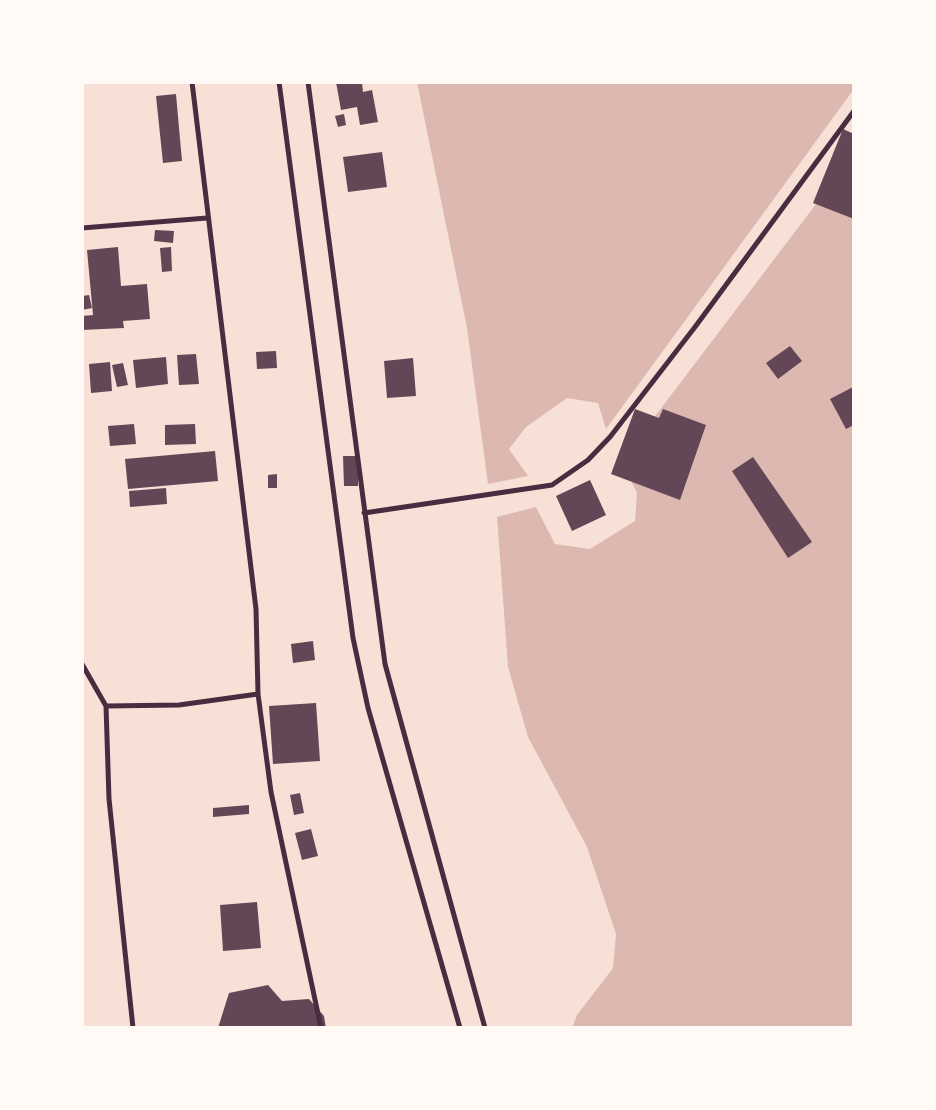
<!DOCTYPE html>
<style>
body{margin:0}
#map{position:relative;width:936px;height:1110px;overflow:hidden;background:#f7e1d7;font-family:Poppins,sans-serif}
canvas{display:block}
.frame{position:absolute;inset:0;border:84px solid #fffaf5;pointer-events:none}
</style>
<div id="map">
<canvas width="936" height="1110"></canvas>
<div class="frame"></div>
</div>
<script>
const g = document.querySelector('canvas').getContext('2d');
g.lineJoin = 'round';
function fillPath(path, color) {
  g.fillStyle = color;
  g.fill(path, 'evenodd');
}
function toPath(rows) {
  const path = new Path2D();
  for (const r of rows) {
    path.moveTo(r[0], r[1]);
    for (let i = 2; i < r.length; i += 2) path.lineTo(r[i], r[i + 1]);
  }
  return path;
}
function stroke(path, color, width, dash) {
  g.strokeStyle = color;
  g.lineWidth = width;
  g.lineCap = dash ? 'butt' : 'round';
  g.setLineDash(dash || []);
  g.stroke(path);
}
const water = toPath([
 [417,82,854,82,854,89,606,429,598,403,567,398,526,427,509,449,528,476,488,484,467,328],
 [854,154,854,1028,572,1028,577,1015,613,968,616,934,587,847,528,737,508,667,497,517,536,507,555,544,590,549,635,521,637,493,621,461]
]);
const building = toPath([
 [336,82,362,82,363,92,372,90,378,122,360,125,357,107,341,110],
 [176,94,182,161,163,163,156,96],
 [344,114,346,125,338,127,335,116],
 [843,129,854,134,854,219,813,203],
 [382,152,387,187,348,192,343,157],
 [155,230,174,231,173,243,154,241],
 [118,247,121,286,147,284,150,319,123,321,124,328,82,330,82,316,93,315,87,250],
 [171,247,172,271,162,272,160,248],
 [89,295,92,308,82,310,82,296],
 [790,346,802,361,778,379,766,363],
 [276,351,277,368,257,369,256,352],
 [196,354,199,384,179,385,177,355],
 [166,357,168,384,136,388,133,360],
 [413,358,416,396,387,398,384,361],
 [110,362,112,391,91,393,89,364],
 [123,363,128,385,117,387,112,365],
 [853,387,854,425,846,429,830,399],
 [635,409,659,418,663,409,706,425,680,500,611,474],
 [134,424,136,444,110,446,108,426],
 [195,424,196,444,165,445,165,425],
 [215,451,218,481,128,489,125,459],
 [343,456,358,456,358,486,344,486],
 [753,457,812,542,788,558,732,471],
 [277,474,277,488,268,488,268,475],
 [590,480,606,515,572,531,556,496],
 [166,488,167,504,130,507,129,491],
 [313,641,315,660,293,663,291,644],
 [316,703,320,761,273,764,269,706],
 [300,793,304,813,294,815,290,795],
 [249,805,249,814,213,817,213,808],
 [311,829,318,856,302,860,295,833],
 [257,902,261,948,223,951,220,905],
 [268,985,282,1001,309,999,324,1016,326,1028,218,1028,229,993]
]);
const service = toPath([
 [192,82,256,609,258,694,271,792,321,1028],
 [279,82,353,638,368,708,460,1028],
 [308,82,385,664,485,1028],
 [82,228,207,218],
 [364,513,552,485,588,460,610,437,695,327,854,111],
 [82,664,106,706,179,705,258,694],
 [106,706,109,799,133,1028]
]);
fillPath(water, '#dcb8b0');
fillPath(building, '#644757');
stroke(service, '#4a2c40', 5);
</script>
